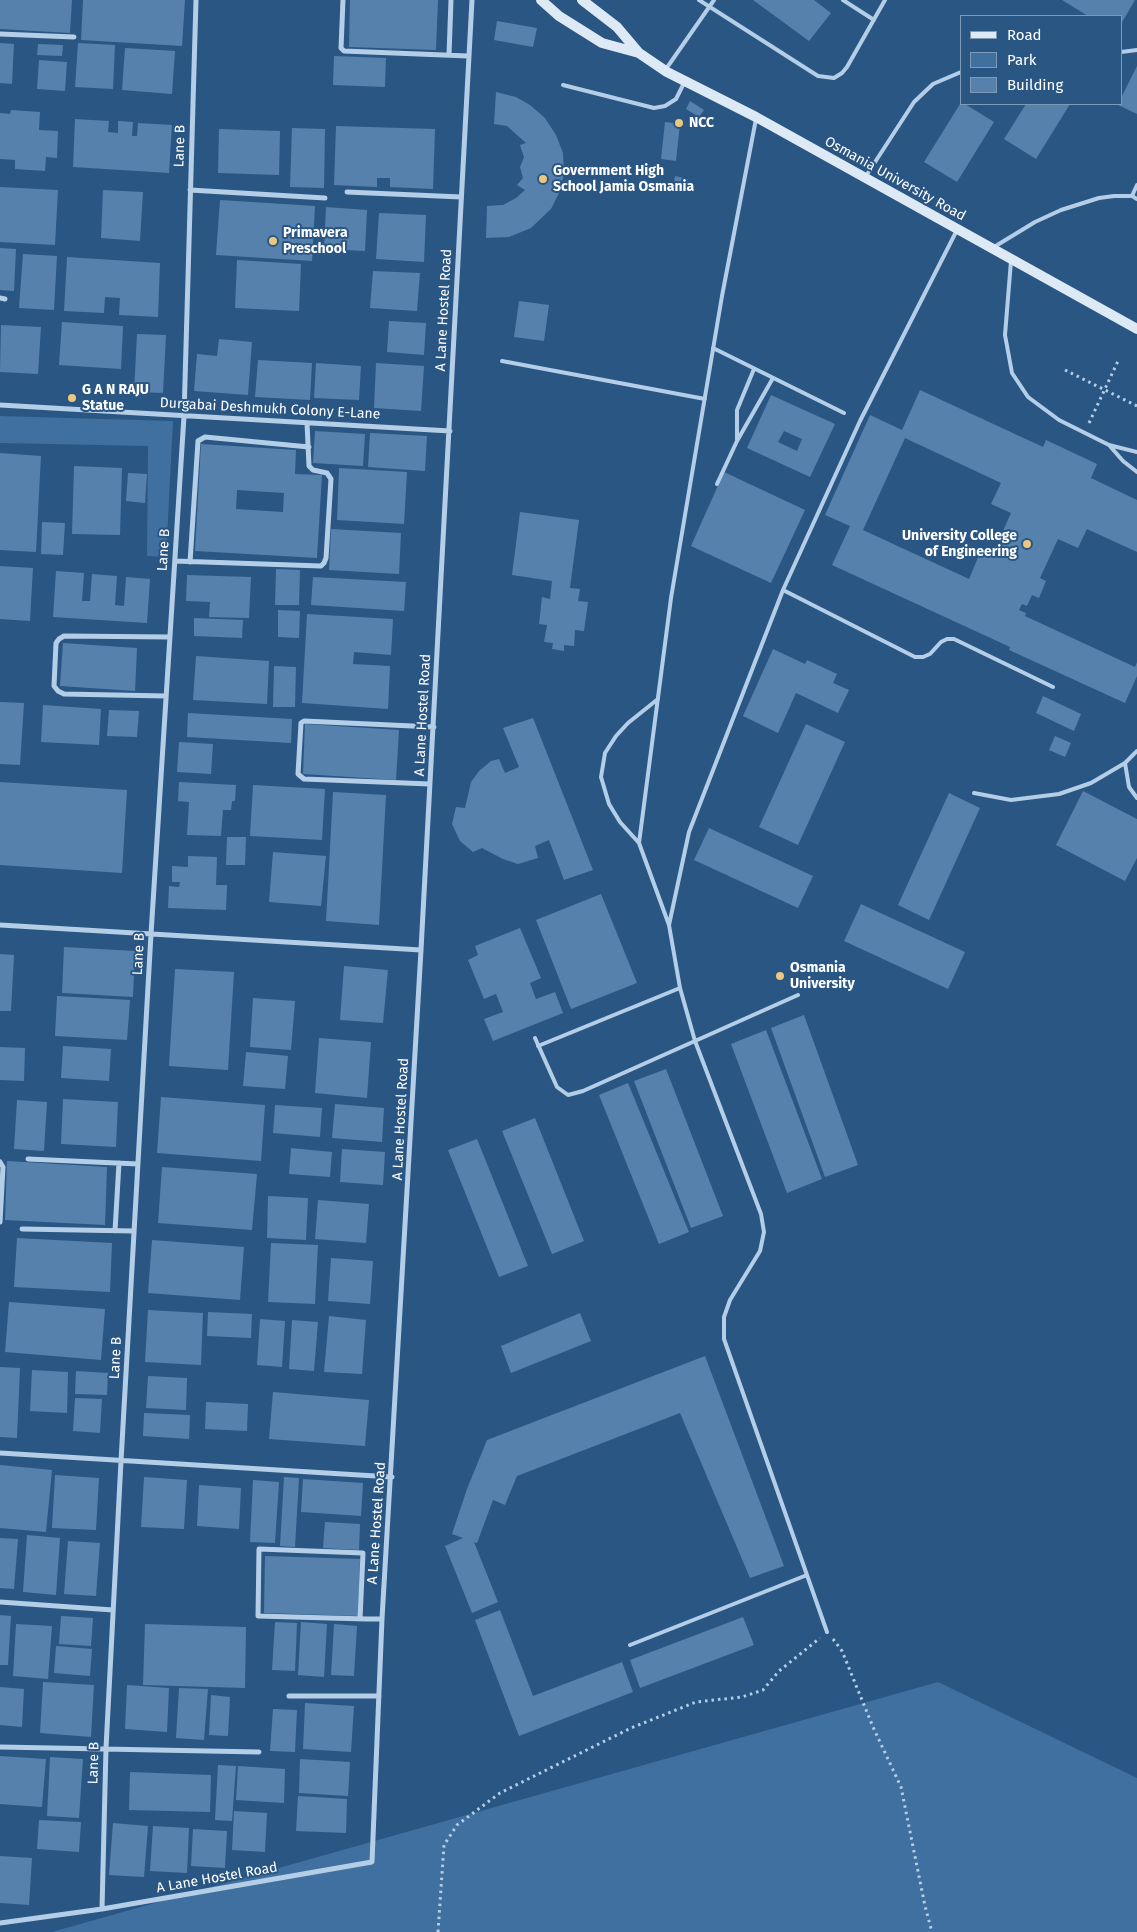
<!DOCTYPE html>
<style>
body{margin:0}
#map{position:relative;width:1137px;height:1932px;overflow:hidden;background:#2a5684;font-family:"Fira Sans",sans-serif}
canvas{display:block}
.legend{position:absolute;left:960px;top:15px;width:162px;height:90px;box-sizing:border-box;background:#2a5684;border:1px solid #7f9ab5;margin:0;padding:6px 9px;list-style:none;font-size:15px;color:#fff}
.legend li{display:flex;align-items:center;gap:10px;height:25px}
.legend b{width:25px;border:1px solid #7f9ab5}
</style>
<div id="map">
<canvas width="1137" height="1932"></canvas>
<ul class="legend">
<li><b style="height:6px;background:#ddeaf6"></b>Road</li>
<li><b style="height:14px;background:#3f70a0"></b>Park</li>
<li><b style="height:14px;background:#5681ad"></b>Building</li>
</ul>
</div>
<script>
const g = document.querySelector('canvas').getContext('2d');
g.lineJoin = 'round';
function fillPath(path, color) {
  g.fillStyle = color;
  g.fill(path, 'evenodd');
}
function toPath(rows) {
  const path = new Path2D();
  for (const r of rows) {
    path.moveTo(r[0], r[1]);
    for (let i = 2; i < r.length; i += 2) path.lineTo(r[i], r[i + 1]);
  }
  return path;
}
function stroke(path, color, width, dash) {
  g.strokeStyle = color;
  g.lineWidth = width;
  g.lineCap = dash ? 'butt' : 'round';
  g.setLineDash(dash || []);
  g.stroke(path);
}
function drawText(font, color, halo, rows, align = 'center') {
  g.font = font + ' "Fira Sans",sans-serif';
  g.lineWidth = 4;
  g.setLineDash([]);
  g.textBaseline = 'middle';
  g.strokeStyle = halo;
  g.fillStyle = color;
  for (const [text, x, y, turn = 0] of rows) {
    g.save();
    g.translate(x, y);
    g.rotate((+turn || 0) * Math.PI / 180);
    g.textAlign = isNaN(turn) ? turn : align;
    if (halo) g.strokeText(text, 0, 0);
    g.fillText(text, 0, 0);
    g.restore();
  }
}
const green = toPath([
 [0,416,173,421,166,557,147,556,148,446,0,443],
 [938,1682,1137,1778,1137,1932,52,1932]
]);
const building = toPath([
 [0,0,72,0,70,33,0,29],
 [83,0,185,0,182,46,81,40],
 [350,0,438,0,436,50,349,47],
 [753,0,814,0,831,13,809,41],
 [1062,0,1135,0,1121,24,1121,16,1088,16],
 [497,21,537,28,533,47,494,40],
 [0,43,14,44,12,84,0,83],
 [78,43,115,45,113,89,75,87],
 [38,44,63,45,62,56,37,55],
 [125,48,175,51,172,94,122,90],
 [334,56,386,58,385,87,333,85],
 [39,60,67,62,65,91,37,89],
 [1137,66,1137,114,1116,104,1121,104,1121,98],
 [496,92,516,97,530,105,545,118,556,135,563,153,564,173,560,191,551,209,531,228,509,237,486,238,487,206,503,205,516,198,525,190,517,185,523,178,520,167,524,157,520,145,526,143,507,126,494,124],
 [690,101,704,110,699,117,686,109],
 [960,104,965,104,994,122,957,182,924,162],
 [1026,104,1070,104,1036,159,1004,139],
 [11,110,40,112,39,130,58,131,57,158,46,157,45,171,15,169,15,160,0,159,0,113,10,114],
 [75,119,109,121,108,132,118,133,118,121,133,122,132,136,137,136,138,123,172,125,169,173,73,167],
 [665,122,680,124,676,161,661,159],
 [336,126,435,129,433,189,390,187,390,178,377,178,377,187,334,185],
 [292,128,325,129,324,188,290,187],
 [219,129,280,131,279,175,218,173],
 [675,176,688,179,685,190,673,188],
 [0,187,58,190,55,245,0,242],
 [103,190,143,192,140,241,101,238],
 [220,200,315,206,312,261,216,255],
 [326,207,367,210,365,251,324,249],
 [379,213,426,215,424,262,376,259],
 [0,248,16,249,14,291,0,290],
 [23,254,57,256,54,310,19,308],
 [67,257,160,263,158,317,119,315,120,298,105,297,104,313,64,311],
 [237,260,301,264,299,311,235,308],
 [373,271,420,273,417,311,370,308],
 [519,301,549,305,544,341,514,337],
 [389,321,426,323,424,355,387,352],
 [62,322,123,326,121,369,59,365],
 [1,325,41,327,38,374,0,372],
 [137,334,166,335,163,393,134,392],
 [219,339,252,342,248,395,194,391,197,354,217,356],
 [258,360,312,363,310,400,255,397],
 [316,363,361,366,359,400,314,398],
 [376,363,424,366,421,411,374,408],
 [920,390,1043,447,1046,440,1097,464,1091,478,1137,500,1137,552,1087,529,1078,548,1058,539,1040,578,1046,581,1039,598,1032,595,1027,606,1022,604,1019,610,1026,613,1025,616,1135,667,1137,662,1137,676,1125,703,1009,650,1010,647,832,565,850,526,825,515,870,415,902,430],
 [905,438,1001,483,991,504,1011,513,993,553,982,548,969,579,863,530],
 [771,395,835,424,810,477,747,448],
 [784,431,802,439,797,451,778,442],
 [315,431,365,434,363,466,313,463],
 [370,433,427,436,425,471,368,467],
 [201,444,296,450,295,474,322,475,317,558,195,551],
 [237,490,284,493,283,512,236,509],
 [0,453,41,456,36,552,0,550],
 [74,466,122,468,120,535,72,534],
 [339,468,407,472,404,524,337,520],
 [724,472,805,510,771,583,691,546],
 [128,473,147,474,145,503,126,501],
 [520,512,579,520,570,588,580,589,578,601,588,602,584,631,575,630,574,646,564,645,564,651,552,649,553,643,544,642,547,625,539,624,542,597,550,599,552,581,512,575],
 [42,522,65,523,63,555,41,554],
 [331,529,401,533,399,574,329,570],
 [0,566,33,568,30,621,0,619],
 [276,569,300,570,299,605,275,605],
 [56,571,84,573,82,601,90,601,92,574,117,576,115,605,124,606,126,577,150,579,147,623,53,617],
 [187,575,251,577,249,618,209,617,210,602,186,601],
 [313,577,406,582,404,611,311,605],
 [278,610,300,611,299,638,278,637],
 [307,614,393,619,391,655,354,652,353,664,390,666,388,709,302,703],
 [194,618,243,620,242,638,194,636],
 [63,643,137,648,135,691,60,686],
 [773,649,805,664,807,660,837,674,833,683,849,690,838,713,796,693,778,733,743,716],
 [196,656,269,661,267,704,193,700],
 [274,666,296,667,295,707,273,707],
 [1043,696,1081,714,1074,731,1036,713],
 [0,702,24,703,20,765,0,764],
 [43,705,101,709,99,745,41,742],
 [109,710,139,711,137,737,107,736],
 [188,713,292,719,291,743,187,737],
 [533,718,593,870,564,880,549,840,535,846,538,858,518,864,503,859,482,848,473,852,460,841,452,824,456,807,465,808,471,782,479,771,491,761,499,759,505,773,519,767,503,728],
 [305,724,399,730,396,780,303,774],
 [806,724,845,742,798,845,759,827],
 [1055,736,1071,743,1065,757,1049,750],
 [179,742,213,744,211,774,177,772],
 [0,782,127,790,122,873,0,865],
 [179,782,236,785,235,801,232,801,231,810,223,810,221,836,187,835,189,802,178,801],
 [253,785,325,789,322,840,250,836],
 [1083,791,1137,819,1137,858,1125,881,1056,845],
 [333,792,386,795,379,925,326,921],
 [949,793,980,808,929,920,898,905],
 [709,828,813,876,798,908,694,860],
 [227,837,246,837,245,865,226,865],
 [273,852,326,856,321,906,269,902],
 [188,856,217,857,216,885,227,885,226,910,168,908,169,886,179,887,180,882,172,882,172,866,188,867],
 [601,894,637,983,571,1009,536,920],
 [861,904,965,952,948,989,844,941],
 [520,928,541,978,530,983,536,999,555,992,563,1013,493,1041,484,1019,503,1012,496,994,484,999,468,960,478,955,475,946],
 [64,947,135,951,133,997,62,993],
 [0,954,14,955,11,1011,0,1011],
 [344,966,388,970,383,1023,340,1020],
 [175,969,234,972,228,1070,169,1066],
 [57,996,130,1000,127,1040,55,1036],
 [253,998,295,1001,291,1050,250,1047],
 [804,1015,858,1165,825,1177,771,1028],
 [766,1030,822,1179,787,1193,731,1044],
 [319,1038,371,1042,367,1098,315,1093],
 [63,1046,111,1049,109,1081,61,1078],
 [0,1047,25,1048,24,1081,0,1080],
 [246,1052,288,1056,285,1089,243,1086],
 [666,1069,723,1216,691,1228,634,1081],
 [628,1083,689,1232,659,1244,599,1095],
 [161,1097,265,1105,261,1161,157,1153],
 [63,1099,118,1102,116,1147,61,1144],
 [17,1100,47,1102,44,1151,14,1149],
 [335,1104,384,1108,382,1142,332,1138],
 [275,1105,322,1108,320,1137,273,1133],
 [535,1118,584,1241,552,1254,502,1131],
 [477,1139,528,1266,499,1277,448,1150],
 [291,1148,332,1152,330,1177,289,1174],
 [342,1149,385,1152,383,1185,340,1182],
 [7,1161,107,1167,105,1225,5,1220],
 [162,1167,257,1174,252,1230,158,1223],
 [268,1196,308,1198,306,1240,267,1238],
 [318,1200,369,1204,366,1243,315,1239],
 [17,1238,112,1243,110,1292,14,1287],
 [152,1240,244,1247,240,1300,148,1293],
 [271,1243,318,1245,315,1304,268,1302],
 [331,1258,373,1261,370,1304,328,1301],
 [9,1302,105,1309,101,1360,5,1352],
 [148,1310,203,1313,201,1365,145,1362],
 [208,1312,252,1314,251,1338,207,1336],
 [580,1313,591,1341,511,1373,501,1346],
 [329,1316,366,1320,362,1374,324,1372],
 [260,1319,285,1321,282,1367,257,1365],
 [292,1320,318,1322,314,1371,289,1369],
 [705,1356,784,1566,750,1578,680,1413,517,1476,505,1505,493,1500,477,1543,474,1542,498,1602,472,1613,445,1546,463,1538,452,1534,467,1489,487,1440],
 [0,1367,20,1368,17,1438,0,1437],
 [32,1370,68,1372,67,1413,30,1411],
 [76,1371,108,1373,107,1395,75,1394],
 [148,1376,187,1378,186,1410,146,1408],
 [273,1392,369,1400,365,1446,269,1439],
 [75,1398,102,1399,100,1433,73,1431],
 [206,1402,248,1404,247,1431,205,1429],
 [144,1413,190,1415,189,1439,143,1436],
 [0,1465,52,1470,46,1532,0,1528],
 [55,1475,99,1478,96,1530,52,1528],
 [144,1477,187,1480,184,1529,141,1527],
 [284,1477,299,1478,295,1547,280,1546],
 [303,1479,363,1483,361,1516,301,1512],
 [253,1480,279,1482,275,1543,250,1542],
 [199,1485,241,1488,239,1529,197,1526],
 [325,1522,360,1524,359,1550,323,1548],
 [27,1535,60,1538,56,1595,23,1592],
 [0,1538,18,1539,14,1589,0,1588],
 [68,1541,100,1543,96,1596,64,1594],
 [265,1556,360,1559,358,1616,264,1613],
 [500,1610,533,1696,622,1662,633,1692,519,1736,475,1620],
 [0,1615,11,1616,8,1665,0,1665],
 [61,1616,93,1618,91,1646,59,1644],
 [743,1617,754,1645,640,1688,630,1660],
 [275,1622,297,1623,295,1671,272,1670],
 [301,1622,327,1624,324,1677,298,1675],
 [16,1624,52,1626,48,1679,13,1676],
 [145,1624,246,1627,245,1688,143,1685],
 [334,1624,357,1626,354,1676,331,1675],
 [56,1646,92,1649,90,1676,54,1673],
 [43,1682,94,1685,91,1737,40,1733],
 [127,1685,169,1688,167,1732,125,1729],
 [0,1687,24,1689,22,1727,0,1725],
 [179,1688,208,1689,204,1740,176,1738],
 [211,1695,230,1697,228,1736,209,1735],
 [305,1703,354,1706,351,1752,303,1749],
 [273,1709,297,1710,295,1752,270,1751],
 [0,1756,46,1759,42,1807,0,1804],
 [50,1757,83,1759,79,1818,47,1816],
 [300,1759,350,1762,348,1796,299,1793],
 [218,1765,236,1766,232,1821,215,1820],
 [238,1766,285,1769,284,1803,236,1800],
 [130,1772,211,1775,210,1812,129,1810],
 [298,1796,347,1799,346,1833,296,1831],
 [234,1811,267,1813,265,1852,232,1850],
 [39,1820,81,1822,79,1852,37,1849],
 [113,1823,148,1826,144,1877,109,1875],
 [153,1826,189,1828,187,1873,150,1871],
 [193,1829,227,1831,225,1868,191,1866],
 [0,1856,32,1858,29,1905,0,1903]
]);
const path = toPath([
 [1065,370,1137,406],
 [1089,423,1118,361],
 [833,1639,842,1651,873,1727,901,1787,925,1906,932,1932],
 [438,1932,444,1845,457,1825,500,1793,631,1728,696,1702,742,1697,763,1690,779,1671,820,1638]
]);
const lane = toPath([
 [699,0,818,76,834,78,842,73,847,67,885,0],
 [843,0,874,20],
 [1121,52,1137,50],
 [666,69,714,0],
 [563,85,654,108,665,106,676,99,685,81],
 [756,119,722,296,671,598,639,843,669,925,680,988,695,1041,761,1214,764,1232,760,1251,730,1300,724,1317,724,1339,827,1632],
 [866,176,914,102,933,84,961,72],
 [1132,196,1137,185],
 [994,247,1035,222,1061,210,1099,198,1114,196,1132,196,1137,199],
 [1011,261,1005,335,1012,373,1028,397,1059,420,1109,445,1137,452],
 [713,348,844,413],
 [502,361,705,399],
 [737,440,737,410,754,369],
 [1109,445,1123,461,1137,472],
 [717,484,737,441,773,378],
 [783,590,915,657,923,657,930,654,941,642,947,639,954,639,1053,687],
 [1137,751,1125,763,1129,787,1137,798],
 [974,793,1011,800,1059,794,1091,783,1125,763],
 [639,843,620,822,609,804,601,777,605,753,616,736,628,723,658,699],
 [669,925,689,832,783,590,860,421,957,230],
 [535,1038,557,1087,568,1095,583,1091,798,995],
 [538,1046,680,988],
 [630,1645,807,1575]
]);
const street = toPath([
 [343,0,341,48,344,51,468,56],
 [0,34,74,37],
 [449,55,451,0],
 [190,190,325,198],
 [347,192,461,197],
 [0,298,5,299],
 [0,405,450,431],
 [175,561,321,566,324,563,326,558,331,479,327,473,313,470,309,466,307,423],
 [190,562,198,441,205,437,309,447],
 [166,696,64,694,58,691,54,686,56,643,59,639,64,636,170,637],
 [430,784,304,779,298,774,301,723,304,721,434,727],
 [0,925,421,950],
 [28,1159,138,1164],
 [0,1162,3,1167,0,1222],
 [22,1229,134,1231],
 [115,1231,119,1163],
 [0,1453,392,1477],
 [0,1602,113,1610],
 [360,1619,363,1553,259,1549,258,1616,366,1619,382,1619],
 [289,1696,379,1696],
 [0,1747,259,1752],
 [102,1909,106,1748,121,1461,151,934,184,416,196,0],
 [0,1923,102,1909,372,1862,382,1619,421,950,472,0]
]);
const secondary = toPath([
 [541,0,559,16,602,43,639,53],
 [582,0,617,27,639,53,667,72,756,117,1137,329]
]);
const markers = [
 [679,123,5,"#edc77c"],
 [543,179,5,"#edc77c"],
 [273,241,5,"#edc77c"],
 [72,398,5,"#edc77c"],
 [1027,544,5,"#edc77c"],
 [780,976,5,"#edc77c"]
];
const poiNames = [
 ["NCC",689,123],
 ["Government High",553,171],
 ["School Jamia Osmania",553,187],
 ["Primavera",283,233],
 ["Preschool",283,249],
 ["G A N RAJU",82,390],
 ["Statue",82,406],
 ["University College",1017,536,"right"],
 ["of Engineering",1017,552,"right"],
 ["Osmania",790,968],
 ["University",790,984]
];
const streetNames = [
 ["Lane B",180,146,-88],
 ["Osmania University Road",895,179,29],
 ["A Lane Hostel Road",444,310,-87],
 ["Durgabai Deshmukh Colony E-Lane",270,409,3],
 ["Lane B",164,550,-86],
 ["A Lane Hostel Road",423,715,-87],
 ["Lane B",139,954,-87],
 ["A Lane Hostel Road",401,1119,-87],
 ["Lane B",116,1358,-87],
 ["A Lane Hostel Road",377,1523,-86],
 ["Lane B",94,1763,-88],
 ["A Lane Hostel Road",217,1878,-10]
];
fillPath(green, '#3f70a0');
fillPath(building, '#5681ad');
stroke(path, '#b4cee7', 3, [2.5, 4]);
stroke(lane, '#b4cee7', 4);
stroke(street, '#b4cee7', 5);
stroke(secondary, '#ddeaf6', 10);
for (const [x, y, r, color] of markers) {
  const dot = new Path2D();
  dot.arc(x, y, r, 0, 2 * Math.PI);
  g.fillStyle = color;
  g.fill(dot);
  stroke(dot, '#2a5684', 2);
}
drawText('bold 14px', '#fff', '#2a5684', poiNames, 'left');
drawText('14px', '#fff', '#2a5684', streetNames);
</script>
